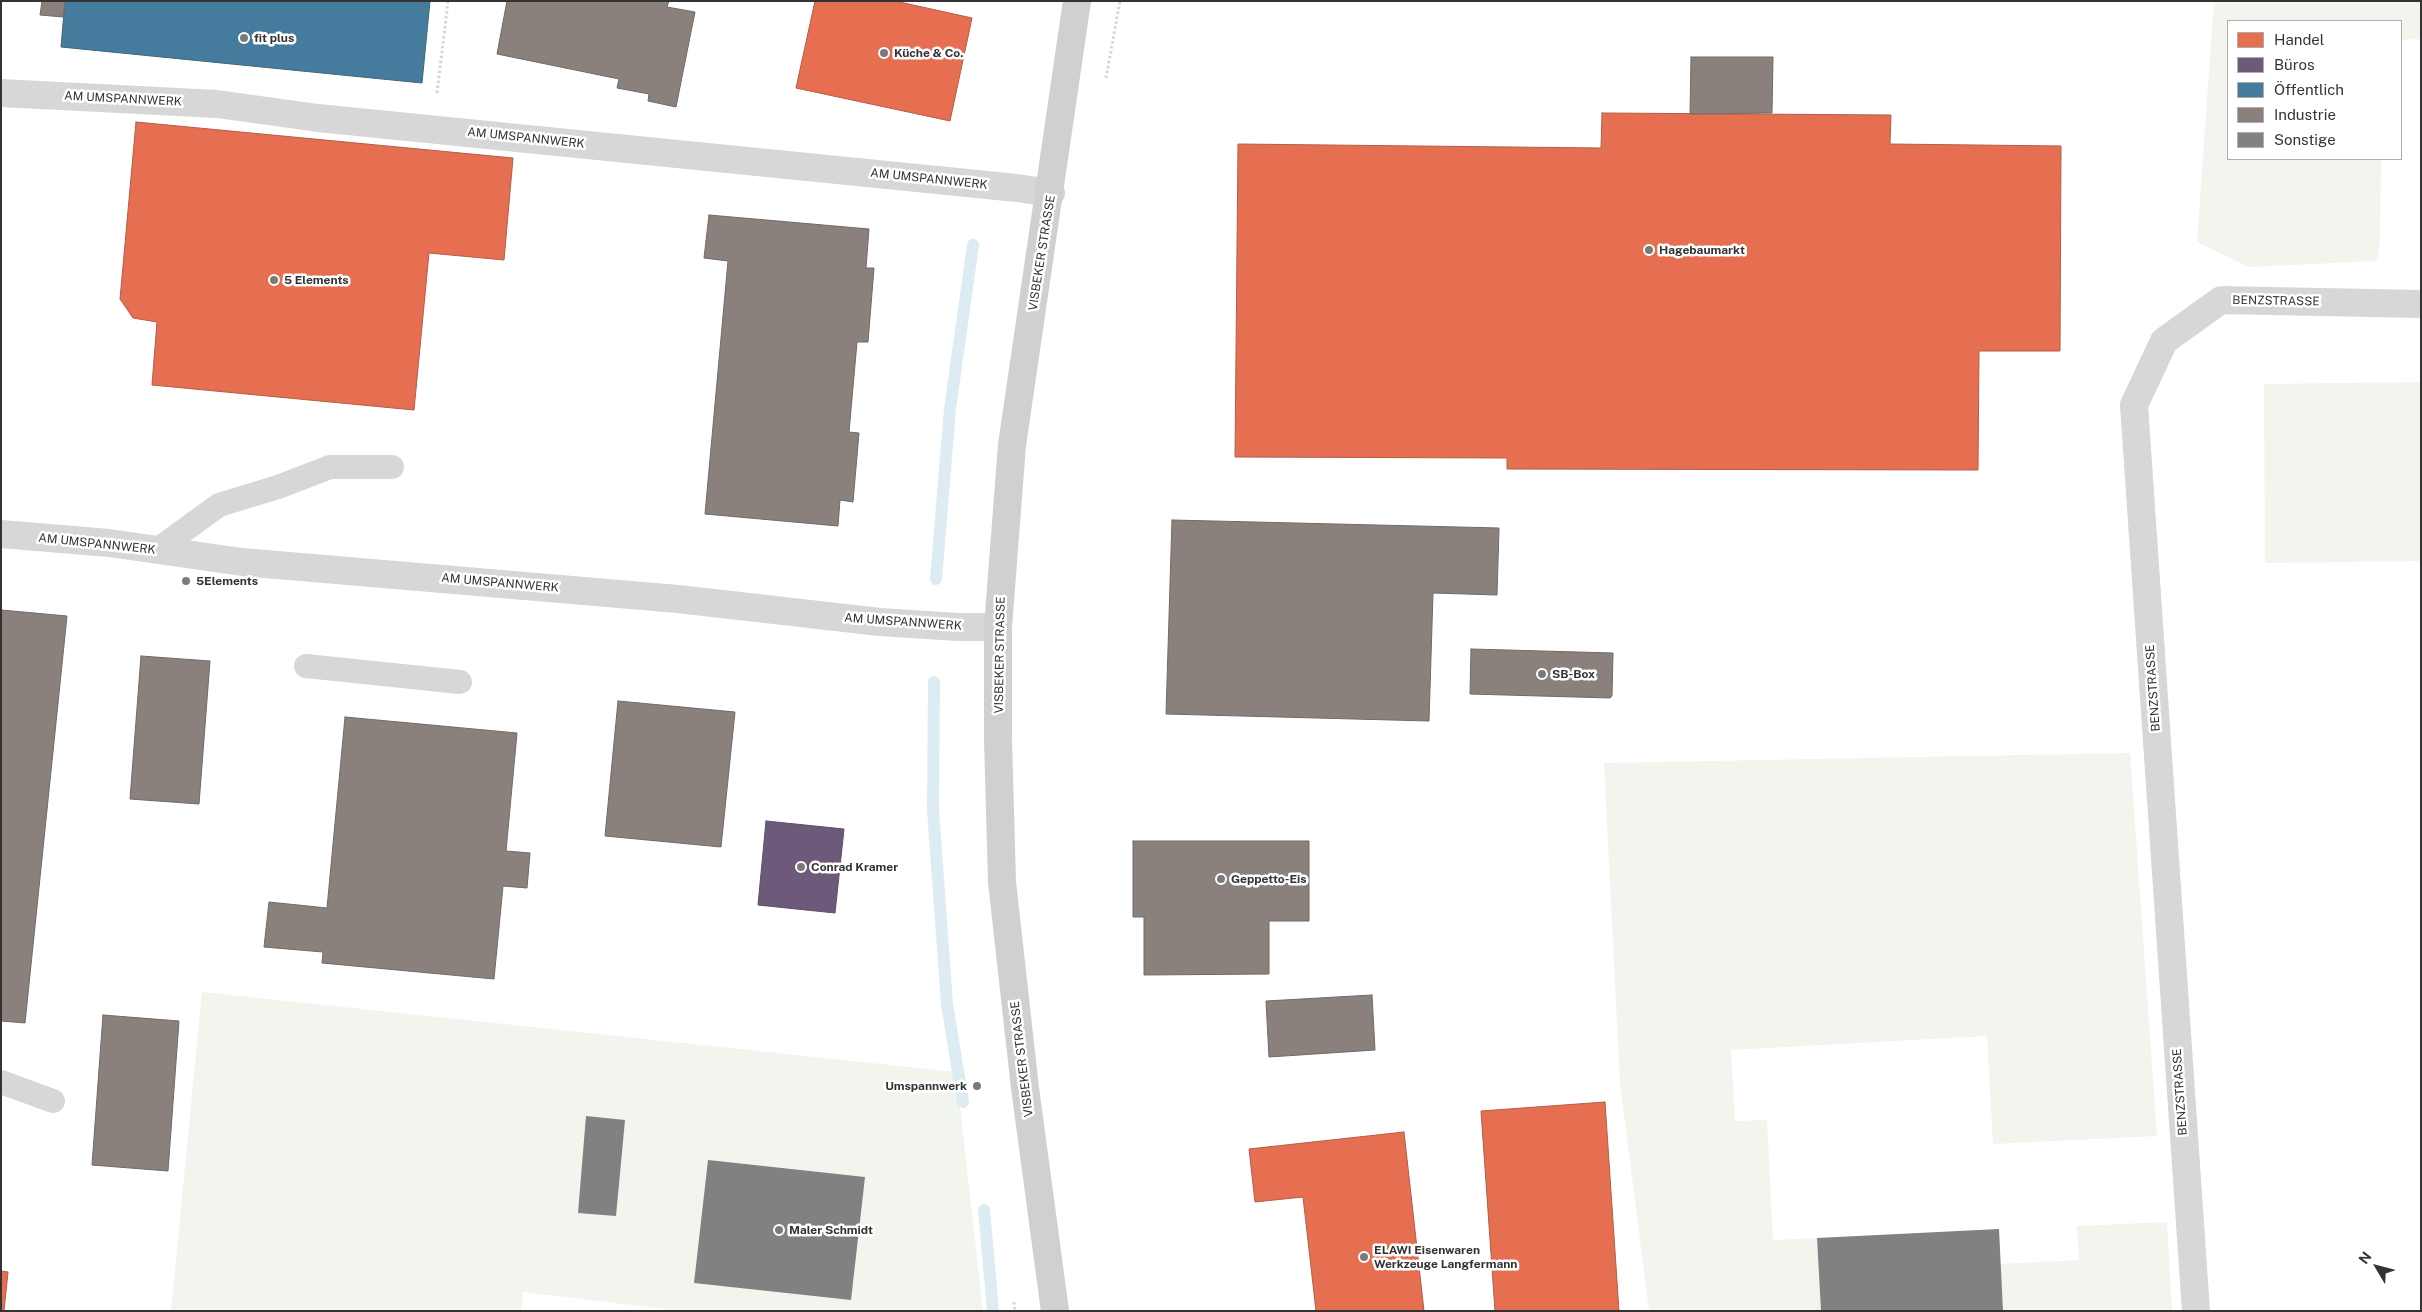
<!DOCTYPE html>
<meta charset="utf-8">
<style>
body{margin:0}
#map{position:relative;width:2422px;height:1312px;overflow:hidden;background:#fff;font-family:"Public Sans",sans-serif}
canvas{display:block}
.frame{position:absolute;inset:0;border:2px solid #333;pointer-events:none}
.legend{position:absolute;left:2227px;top:20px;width:175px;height:140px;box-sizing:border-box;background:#fff;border:1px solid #adadad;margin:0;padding:6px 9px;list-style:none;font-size:15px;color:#333}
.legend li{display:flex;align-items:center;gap:10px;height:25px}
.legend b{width:25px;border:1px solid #adadad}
.north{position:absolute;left:2352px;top:1242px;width:50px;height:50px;-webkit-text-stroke:4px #fff;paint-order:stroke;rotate:307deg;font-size:14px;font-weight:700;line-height:20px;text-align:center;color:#333}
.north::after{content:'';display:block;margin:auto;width:18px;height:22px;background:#333;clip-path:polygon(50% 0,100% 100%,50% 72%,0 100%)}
</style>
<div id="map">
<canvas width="2422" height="1312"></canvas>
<div class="frame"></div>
<ul class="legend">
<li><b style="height:14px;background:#e76f51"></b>Handel</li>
<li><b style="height:14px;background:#6d597a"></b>Büros</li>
<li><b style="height:14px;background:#457b9d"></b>Öffentlich</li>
<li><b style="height:14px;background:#8a817c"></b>Industrie</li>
<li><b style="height:14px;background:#818181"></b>Sonstige</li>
</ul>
<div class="north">N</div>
</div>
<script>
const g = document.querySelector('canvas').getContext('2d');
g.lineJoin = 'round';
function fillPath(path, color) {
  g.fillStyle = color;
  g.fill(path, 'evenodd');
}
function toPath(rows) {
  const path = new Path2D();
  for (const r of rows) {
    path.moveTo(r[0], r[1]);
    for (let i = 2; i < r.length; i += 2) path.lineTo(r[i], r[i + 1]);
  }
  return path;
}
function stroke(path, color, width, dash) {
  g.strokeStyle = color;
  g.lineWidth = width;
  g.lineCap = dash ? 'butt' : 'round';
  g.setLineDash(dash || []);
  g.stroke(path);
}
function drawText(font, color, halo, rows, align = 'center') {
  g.font = font + ' "Public Sans",sans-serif';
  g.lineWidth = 5;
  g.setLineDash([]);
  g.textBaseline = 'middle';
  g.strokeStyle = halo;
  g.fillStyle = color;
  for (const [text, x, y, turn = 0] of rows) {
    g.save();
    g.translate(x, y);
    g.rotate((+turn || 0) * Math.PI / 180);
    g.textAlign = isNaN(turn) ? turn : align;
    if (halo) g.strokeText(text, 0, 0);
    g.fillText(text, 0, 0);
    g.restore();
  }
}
const green = toPath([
 [2214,1,2421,1,2421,39,2401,40,2401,21,2228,21,2228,159,2381,159,2380,239,2377,261,2249,267,2197,242],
 [2421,382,2421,561,2265,563,2264,384],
 [2130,753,2157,1136,1993,1144,1987,1036,1731,1050,1735,1121,1767,1120,1773,1240,1817,1238,1821,1311,1649,1311,1620,1083,1604,763],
 [202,992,956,1072,983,1311,681,1311,523,1292,521,1311,171,1311],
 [2167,1222,2172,1311,2003,1311,2000,1264,2079,1260,2077,1226]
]);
const shops = toPath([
 [815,1,895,1,972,18,950,121,796,88,815,1],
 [1602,113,1891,115,1890,144,2061,146,2060,351,1979,351,1978,470,1507,469,1507,458,1235,457,1238,144,1601,148,1602,113],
 [136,122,513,158,504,260,429,253,414,410,152,385,157,322,133,318,120,299,136,122],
 [1605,1102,1619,1311,1495,1311,1481,1111,1605,1102],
 [1404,1132,1424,1311,1316,1311,1303,1197,1255,1202,1249,1149,1404,1132],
 [1,1271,8,1272,4,1311,1,1311,1,1271]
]);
const offices = toPath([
 [766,821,844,829,835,913,758,905,766,821]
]);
const public = toPath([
 [65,1,430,1,422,83,61,47,65,1]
]);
const industry = toPath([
 [42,1,65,1,63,17,40,15,42,1],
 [507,1,669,1,667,7,695,12,676,107,648,101,649,94,617,88,619,79,497,54,507,1],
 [1691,57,1773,57,1772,113,1690,114,1691,57],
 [709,215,869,229,866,268,874,268,868,342,857,342,849,432,859,433,853,502,840,500,838,526,705,514,728,261,704,258,709,215],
 [1172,520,1499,528,1497,595,1433,593,1429,721,1166,714,1172,520],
 [1,610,67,616,25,1023,1,1021,1,610],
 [1471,649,1613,653,1612,696,1610,698,1470,694,1471,649],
 [141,656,210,661,199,804,130,799,141,656],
 [618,701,735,712,721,847,605,836,618,701],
 [345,717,517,733,506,851,530,853,527,888,503,886,494,979,322,963,323,952,264,947,269,902,327,908,345,717],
 [1133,841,1309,841,1309,921,1269,921,1269,974,1144,975,1144,917,1133,917,1133,841],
 [1372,995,1375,1050,1269,1057,1266,1001,1372,995],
 [103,1015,179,1021,168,1171,92,1165,103,1015]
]);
const stream = toPath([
 [936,579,950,409,973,245],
 [934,682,933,810,947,1004,963,1102],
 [984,1210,993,1311]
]);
const building = toPath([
 [586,1116,625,1120,616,1216,578,1213],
 [708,1160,865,1177,851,1300,694,1283],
 [1999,1229,2003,1311,1821,1311,1817,1238]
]);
const path = toPath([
 [1106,78,1120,1],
 [437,93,448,1],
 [1014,1302,1015,1311]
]);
const lane = toPath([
 [157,550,219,505,278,487,330,467,392,467],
 [306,666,460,682],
 [1,1082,53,1101]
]);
const street = toPath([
 [1,93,217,104,318,118,1017,188,1051,193],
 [1,534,109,543,242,562,678,599,880,622,958,627,998,627],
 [2196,1311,2134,405,2164,341,2221,300,2421,304]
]);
const secondary = toPath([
 [1055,1311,1025,1088,1002,882,998,739,998,627,1012,445,1077,1]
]);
const markers = [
 [244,38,5,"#7a7a7a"],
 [884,53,5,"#7a7a7a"],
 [1649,250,5,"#7a7a7a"],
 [274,280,5,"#7a7a7a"],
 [186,581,5,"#7a7a7a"],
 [1542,674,5,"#7a7a7a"],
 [801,867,5,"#7a7a7a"],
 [1221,879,5,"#7a7a7a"],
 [977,1086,5,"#7a7a7a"],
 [779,1230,5,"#7a7a7a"],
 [1364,1257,5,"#7a7a7a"]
];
const poiNames = [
 ["fit plus",254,38],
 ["Küche & Co.",894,53],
 ["Hagebaumarkt",1659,250],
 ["5 Elements",284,280],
 ["5Elements",196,581],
 ["SB-Box",1552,674],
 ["Conrad Kramer",811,867],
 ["Geppetto-Eis",1231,879],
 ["Umspannwerk",967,1086,"right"],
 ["Maler Schmidt",789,1230],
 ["ELAWI Eisenwaren",1374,1250],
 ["Werkzeuge Langfermann",1374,1264]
];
const streetNames = [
 ["AM UMSPANNWERK",123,99,3],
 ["AM UMSPANNWERK",526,138,6],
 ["AM UMSPANNWERK",929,179,6],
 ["VISBEKER STRASSE",1042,253,-81],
 ["BENZSTRASSE",2276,301,1],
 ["AM UMSPANNWERK",97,544,6],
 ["AM UMSPANNWERK",500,583,5],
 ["AM UMSPANNWERK",903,622,4],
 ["VISBEKER STRASSE",1000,655,-89],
 ["BENZSTRASSE",2153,688,-94],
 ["VISBEKER STRASSE",1022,1059,-97],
 ["BENZSTRASSE",2180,1092,-94]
];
fillPath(green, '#f1f5ed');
fillPath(shops, '#e76f51');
stroke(shops, '#b15d48', 1);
fillPath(offices, '#6d597a');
stroke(offices, '#5c4e65', 1);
fillPath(public, '#457b9d');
stroke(public, '#40657d', 1);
fillPath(industry, '#8a817c');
stroke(industry, '#706a66', 1);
stroke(stream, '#ddebf3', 12);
fillPath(building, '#818181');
stroke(path, '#d6d6d6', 3, [2.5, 2.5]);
stroke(lane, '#d7d7d7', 24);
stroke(street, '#d7d7d7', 28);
stroke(secondary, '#d0d0d0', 28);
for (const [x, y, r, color] of markers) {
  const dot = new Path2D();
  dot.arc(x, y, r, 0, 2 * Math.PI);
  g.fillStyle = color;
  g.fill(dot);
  stroke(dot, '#fff', 2);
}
drawText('bold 12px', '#333', '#fff', poiNames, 'left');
drawText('12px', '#333', '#fff', streetNames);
</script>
